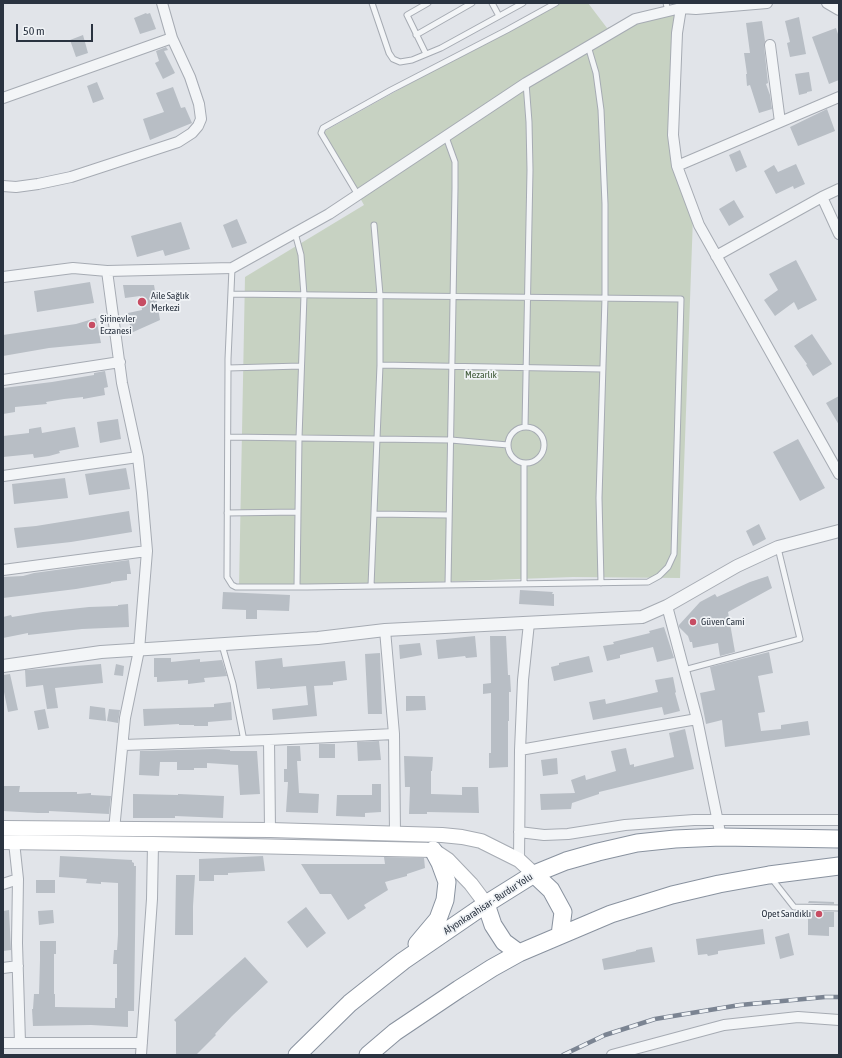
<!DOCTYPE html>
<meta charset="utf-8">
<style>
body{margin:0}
#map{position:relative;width:842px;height:1058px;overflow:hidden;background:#e1e4e9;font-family:"Asap Condensed",sans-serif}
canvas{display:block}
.frame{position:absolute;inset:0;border:4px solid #2a3340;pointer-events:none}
.scale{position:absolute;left:16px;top:24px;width:77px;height:18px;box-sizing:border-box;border:2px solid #2a3340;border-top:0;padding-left:5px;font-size:12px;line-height:14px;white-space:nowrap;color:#2a3340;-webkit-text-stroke:3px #f0f3f6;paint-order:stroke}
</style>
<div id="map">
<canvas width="842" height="1058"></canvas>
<div class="frame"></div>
<div class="scale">50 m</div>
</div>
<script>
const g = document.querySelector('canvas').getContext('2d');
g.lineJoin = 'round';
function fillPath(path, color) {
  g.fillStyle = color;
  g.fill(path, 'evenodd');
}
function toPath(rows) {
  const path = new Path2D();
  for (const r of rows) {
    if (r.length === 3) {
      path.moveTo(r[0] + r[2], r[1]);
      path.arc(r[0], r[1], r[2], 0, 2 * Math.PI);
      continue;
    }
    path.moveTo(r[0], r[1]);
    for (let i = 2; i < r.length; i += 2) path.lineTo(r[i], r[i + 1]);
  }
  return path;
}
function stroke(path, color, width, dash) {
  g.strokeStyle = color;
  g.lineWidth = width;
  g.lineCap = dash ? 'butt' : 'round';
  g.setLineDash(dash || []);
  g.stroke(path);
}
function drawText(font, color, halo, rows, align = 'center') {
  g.font = font + ' "Asap Condensed",sans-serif';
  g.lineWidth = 3.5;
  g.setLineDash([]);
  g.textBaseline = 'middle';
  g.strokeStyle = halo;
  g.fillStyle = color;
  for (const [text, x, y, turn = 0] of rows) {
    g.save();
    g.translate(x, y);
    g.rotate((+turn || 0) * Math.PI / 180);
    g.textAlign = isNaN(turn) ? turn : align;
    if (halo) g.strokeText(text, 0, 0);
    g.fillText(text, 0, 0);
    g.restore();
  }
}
const green = toPath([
 [554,3,588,3,607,28,678,4,671,135,693,217,680,578,573,577,297,587,239,587,245,277,364,205,323,132]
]);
const building = toPath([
 [146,13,147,14,150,13,156,29,140,34,134,18],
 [799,17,806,54,790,57,787,43,790,42,785,21],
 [762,21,765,41,764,46,768,83,766,84,770,95,772,109,759,113,750,85,747,86,746,74,747,74,744,53,750,53,746,23],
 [836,28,839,37,839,80,829,84,812,37],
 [83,35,88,53,76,57,70,40],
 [166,47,168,50,164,51,175,73,163,79,155,63,159,61,156,51],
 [809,72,812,91,807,92,807,93,799,95,795,74],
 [97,82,104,99,93,103,87,86],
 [173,87,181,108,185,107,192,123,150,140,143,119,164,112,156,93],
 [827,109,835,131,798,146,790,127],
 [740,150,747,167,736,172,729,155],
 [796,164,805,184,794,189,793,186,776,194,764,171,774,165,778,172],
 [734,200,744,217,729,226,719,209],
 [237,219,247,243,232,248,223,225],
 [181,222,190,249,165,256,163,250,137,257,131,236],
 [796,260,817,300,798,310,794,302,775,316,764,300,778,290,769,274],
 [90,282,94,303,37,312,34,291],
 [123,285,154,285,160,320,131,333,128,313,142,310,140,296,125,298],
 [96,318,101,343,49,348,3,356,3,335,76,324],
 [812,334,832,364,813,376,806,365,807,364,794,346],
 [105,371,108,387,104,388,105,395,83,399,83,397,64,399,46,402,47,404,15,407,15,412,3,414,3,388,52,382,94,375,94,373],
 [839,396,839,425,826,403],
 [118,419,121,439,100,443,97,422],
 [41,427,42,433,75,427,79,447,59,451,60,453,49,456,34,458,33,454,3,457,3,436,29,433,29,429],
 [798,439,825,488,800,501,773,452],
 [126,468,130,489,89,495,85,474],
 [65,478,68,498,14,504,12,484],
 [129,511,132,532,71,542,17,548,14,528,36,526],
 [759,524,766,539,753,546,746,531],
 [129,560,131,574,127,574,127,580,111,582,111,583,76,589,3,598,3,577,23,576,34,573],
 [768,576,772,588,728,612,735,652,720,656,718,643,693,648,692,642,690,642,688,636,679,627,679,625,700,602,715,594,717,597,750,582],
 [520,590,553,592,552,594,554,594,554,606,519,604],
 [223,592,290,595,289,611,257,610,257,619,246,619,246,610,222,609],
 [128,604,129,627,82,629,28,635,28,633,3,638,3,617,11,615,12,617,43,612,89,607,118,606,118,605],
 [664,627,674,658,657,662,653,647,620,655,620,658,607,661,603,646,614,644,613,642,650,633,649,631],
 [475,636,477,657,466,658,465,656,438,659,436,640],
 [490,636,506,636,508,675,510,675,511,692,509,692,509,721,508,721,508,767,489,768,489,753,491,753,491,693,483,694,483,684,491,683],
 [420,643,422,655,400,659,399,645],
 [769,652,773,673,758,676,765,712,758,713,761,731,781,729,781,725,808,721,810,735,725,747,722,720,706,724,700,693,715,690,710,667],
 [380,653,382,714,368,714,365,654],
 [589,656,593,672,554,681,551,667,559,665,559,663],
 [154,658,171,658,171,662,200,659,200,662,222,660,227,676,204,678,205,682,188,684,188,680,157,682,157,677,154,677],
 [282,658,283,667,345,661,347,680,333,682,333,685,314,686,317,716,273,720,272,709,308,705,306,686,270,689,270,688,257,689,255,661],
 [101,664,103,683,55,688,58,708,47,709,43,685,26,687,25,670],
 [116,664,124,666,123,676,114,675],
 [10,674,18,710,8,712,4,692,3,692,3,675],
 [673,677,676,692,675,693,680,711,664,715,662,707,593,720,589,702,605,699,606,704,658,692,655,680],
 [406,696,425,696,426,710,406,711],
 [231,702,232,720,208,722,208,726,194,726,194,725,179,725,179,724,144,726,143,709,214,707,214,704],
 [90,706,105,708,106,721,89,719],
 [45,709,49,728,38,730,34,711],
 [109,709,120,710,118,723,107,721],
 [685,729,694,769,599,792,599,794,572,803,571,809,541,810,540,794,575,793,571,780,585,775,586,780,616,771,611,751,626,748,630,765,634,764,634,767,674,757,669,733],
 [379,741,381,760,358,761,357,742],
 [319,744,335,744,335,758,319,758],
 [287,746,300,746,301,761,297,761,299,793,319,794,318,813,286,812,288,782,284,782,284,769,287,769],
 [215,749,230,750,230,751,257,751,260,794,240,795,238,765,207,763,207,768,194,768,194,770,177,770,177,762,160,762,159,776,139,775,140,751],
 [404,756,433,757,432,771,431,771,431,794,462,795,462,787,478,787,479,813,427,812,427,814,409,814,410,787,405,787],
 [557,758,558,774,543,776,541,760],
 [372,784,381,784,381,812,365,813,365,817,336,816,337,795,372,795],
 [3,786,20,786,19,792,77,792,77,794,91,793,91,795,111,796,109,814,49,811,49,813,38,813,3,811],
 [133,794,178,795,178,794,224,796,223,818,175,816,175,818,133,818],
 [60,856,132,860,132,862,134,863,134,866,136,866,134,1011,128,1011,128,1027,91,1025,33,1026,32,1009,33,1009,34,994,39,994,40,960,40,941,56,941,56,954,54,954,54,994,55,994,55,1007,115,1008,115,998,117,998,117,964,113,964,114,950,117,950,118,935,118,883,101,882,101,884,86,883,87,879,59,877],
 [263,856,265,871,228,873,228,875,214,875,214,881,199,881,199,859],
 [384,857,424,858,425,868,407,874,407,876,385,882,388,890,364,905,366,908,348,920,331,894,320,894,301,864,385,864],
 [176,875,195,875,193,906,193,935,175,935],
 [36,880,55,880,55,893,36,893],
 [809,901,834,902,834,904,808,903],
 [306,907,326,933,307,948,287,922],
 [9,910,11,950,3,951,3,911],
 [53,910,54,923,39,925,38,911],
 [808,911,834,912,834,927,829,927,829,936,808,935],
 [763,929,765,944,718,951,718,954,708,956,707,954,698,955,696,939],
 [789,933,794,955,780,959,775,937],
 [652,947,655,962,604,970,602,959,636,951,636,950],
 [245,957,268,982,232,1016,215,1034,216,1035,196,1055,176,1055,176,1022,174,1020]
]);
const service = toPath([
 [372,3,389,53,393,59,400,62,412,60,441,48,523,3],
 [492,3,499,16],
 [666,3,668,11],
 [416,35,472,3],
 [588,46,596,73,601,110,605,204,605,298,599,498,601,583],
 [426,54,407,15,428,3],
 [446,137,455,162,455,188,448,585],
 [358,195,321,133,323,128,391,90,507,30,556,3],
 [295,233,301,255,304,295,299,438,297,587],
 [231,294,681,299,674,554,668,567,659,576,648,582,307,587,236,587,232,585,227,577,227,573,228,368,228,359,232,268],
 [380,365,603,369],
 [228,368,301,366],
 [526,445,18],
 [525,427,530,170,529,122,526,83],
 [228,437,451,440,508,445],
 [524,463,524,584],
 [227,513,298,512],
 [374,514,449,515],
 [371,586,380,365,380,295,374,225],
 [222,645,233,684,244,741],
 [684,670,800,639,778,548],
 [772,879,794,907,839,908]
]);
const minor = toPath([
 [827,3,839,10],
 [681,8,677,33,673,135,677,166,699,225,839,474],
 [770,45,780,122],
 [3,98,172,38],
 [677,166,839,97],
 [3,186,16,187,38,184,71,177,178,142,192,133,198,126,201,119,199,104,190,77,172,38,162,3],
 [822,197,839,234],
 [716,256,822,197,839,189],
 [107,271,232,268,329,214,526,83,635,19,681,8,696,9,767,3],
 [3,277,73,268,107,271,122,383,138,457,142,493,147,551,139,650,125,718,114,830],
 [3,380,120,362],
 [3,476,138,457],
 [3,570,147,551],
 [667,606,697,719,721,837],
 [394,734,395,834],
 [269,740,270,830],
 [123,745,269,740,394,734,385,630],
 [520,750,697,719],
 [519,832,544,835,568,834,625,825,694,820,839,820],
 [14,842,18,879,17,943,20,1043],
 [519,860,520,750,523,680,529,623],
 [3,884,18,879],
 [3,968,18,966],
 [3,1043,142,1043],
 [141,1055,152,899,153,844],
 [612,1055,724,1025,798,1017,839,1020]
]);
const tertiary = toPath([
 [3,666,101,652,318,638,385,630,642,617,667,606,737,566,778,547,839,531]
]);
const secondary = toPath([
 [3,828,270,830,442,835,462,837,481,841,519,860,534,874],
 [3,842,153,844,433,850,448,860,471,884,486,904]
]);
const trunk = toPath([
 [534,874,551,890,563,912,560,935],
 [486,904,493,925,504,942,519,953],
 [417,944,438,919,445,900,447,882,440,863,433,850],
 [297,1055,350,1003,403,961,486,904,534,874,566,861,598,852,637,843,675,839,721,837,839,839],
 [368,1055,395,1032,459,989,492,968,519,953,611,914,672,895,719,884,769,875,839,866]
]);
const rail = toPath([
 [563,1055,605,1035,655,1019,740,1005,825,997,839,997]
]);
const markers = [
 [142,302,5,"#c74d63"],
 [92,325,4,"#c74d63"],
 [693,622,4,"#c74d63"],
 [819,914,4,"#c74d63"]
];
const poiNames = [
 ["Aile Sağlık",151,296],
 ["Merkezi",151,308],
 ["Şirinevler",100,319],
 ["Eczanesi",100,331],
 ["Güven Cami",701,622],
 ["Opet Sandıklı",811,914,"right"]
];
const parkNames = [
 ["Mezarlık",481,375]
];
const streetNames = [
 ["Afyonkarahisar - Burdur Yolu",488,904,-33]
];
fillPath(green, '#c7d2c2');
fillPath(building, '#b8bec5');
stroke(service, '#a6abb3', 7);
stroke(minor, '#a6abb3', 12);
stroke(tertiary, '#a6abb3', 14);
stroke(secondary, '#a6abb3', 16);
stroke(trunk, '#89929f', 19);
stroke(service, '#f3f5f7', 5);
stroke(minor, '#f3f5f7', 10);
stroke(tertiary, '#f3f5f7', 12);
stroke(secondary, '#fff', 14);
stroke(trunk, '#fff', 17);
stroke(rail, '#7b8492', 4.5);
stroke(rail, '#f0f3f6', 3, [9]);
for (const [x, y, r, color] of markers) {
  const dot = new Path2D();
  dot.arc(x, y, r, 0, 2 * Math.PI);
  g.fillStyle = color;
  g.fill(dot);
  stroke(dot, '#f0f3f6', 1.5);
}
drawText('10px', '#2a3340', '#f0f3f6', poiNames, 'left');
drawText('10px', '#405b38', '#f0f3f6', parkNames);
drawText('10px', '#2a3340', '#f0f3f6', streetNames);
</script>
